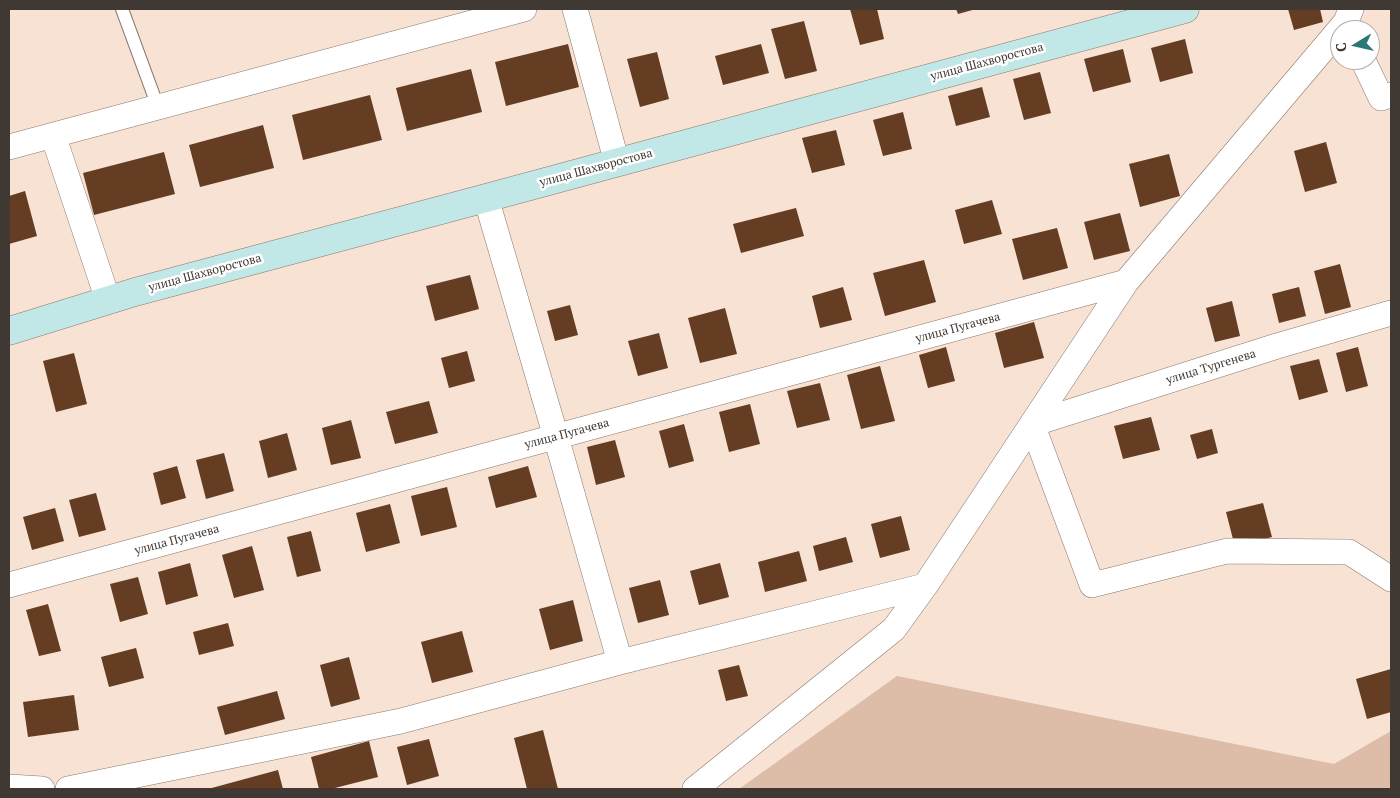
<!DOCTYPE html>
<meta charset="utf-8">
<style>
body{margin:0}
#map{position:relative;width:1400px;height:798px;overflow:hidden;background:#f7e2d4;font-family:"PT Serif",serif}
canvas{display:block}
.frame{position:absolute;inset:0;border:10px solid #403832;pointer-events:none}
.north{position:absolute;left:1330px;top:20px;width:50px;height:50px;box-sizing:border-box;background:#fff;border:1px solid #b3afad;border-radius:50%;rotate:261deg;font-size:14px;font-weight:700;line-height:20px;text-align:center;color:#403832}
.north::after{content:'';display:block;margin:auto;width:18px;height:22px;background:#2e7778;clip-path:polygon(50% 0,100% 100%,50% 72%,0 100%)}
</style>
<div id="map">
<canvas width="1400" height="798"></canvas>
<div class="frame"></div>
<div class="north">С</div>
</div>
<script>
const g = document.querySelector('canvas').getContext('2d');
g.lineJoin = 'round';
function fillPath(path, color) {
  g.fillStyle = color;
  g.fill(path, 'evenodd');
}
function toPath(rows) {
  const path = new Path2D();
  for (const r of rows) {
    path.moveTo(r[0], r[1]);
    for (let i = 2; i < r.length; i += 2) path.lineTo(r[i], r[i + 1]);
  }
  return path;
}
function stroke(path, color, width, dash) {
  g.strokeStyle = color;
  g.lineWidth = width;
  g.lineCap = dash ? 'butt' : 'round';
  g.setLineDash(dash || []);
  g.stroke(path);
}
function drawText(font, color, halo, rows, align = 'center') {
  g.font = font + ' "PT Serif",serif';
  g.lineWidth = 5;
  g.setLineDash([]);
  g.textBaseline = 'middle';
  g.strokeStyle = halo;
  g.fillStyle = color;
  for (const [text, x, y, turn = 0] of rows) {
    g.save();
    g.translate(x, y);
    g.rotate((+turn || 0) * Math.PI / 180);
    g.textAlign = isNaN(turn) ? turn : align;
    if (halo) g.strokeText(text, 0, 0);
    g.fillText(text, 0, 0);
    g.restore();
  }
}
const green = toPath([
 [897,676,1334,764,1391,731,1391,789,739,789]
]);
const building = toPath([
 [850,9,877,9,884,39,860,45],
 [956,9,976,9,958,14],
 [1288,9,1320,9,1323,22,1294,30],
 [804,21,817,71,785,79,771,29],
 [1185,39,1193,73,1160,82,1151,48],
 [568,44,579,87,506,106,495,62],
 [761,44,769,73,723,85,715,56],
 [1123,49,1131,82,1093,92,1084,59],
 [657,52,669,99,640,107,627,59],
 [471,69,482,112,407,131,396,88],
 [1040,72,1051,113,1024,120,1013,79],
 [982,87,990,117,956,126,948,96],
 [370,95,382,140,303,160,292,115],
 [903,112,912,149,883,156,873,120],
 [263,125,274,168,200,187,189,145],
 [836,130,845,165,812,173,802,138],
 [1326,142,1337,183,1305,192,1294,151],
 [164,152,175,194,94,215,83,173],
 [1169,154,1180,196,1140,207,1129,164],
 [25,191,37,236,9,244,9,196],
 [992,200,1002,234,964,244,955,210],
 [796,208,804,236,741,253,733,224],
 [1120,213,1130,251,1094,260,1084,222],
 [1057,228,1068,268,1023,280,1012,239],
 [924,260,936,302,885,316,873,273],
 [1340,264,1351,307,1325,314,1314,271],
 [470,275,479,309,435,321,426,286],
 [843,287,852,320,820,328,812,296],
 [1299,287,1306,316,1279,323,1272,294],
 [1232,301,1240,336,1215,342,1206,308],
 [570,305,578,335,555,341,547,311],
 [725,308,737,354,700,363,688,318],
 [1034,322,1044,358,1004,368,995,333],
 [659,333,668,368,638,376,628,341],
 [946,347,955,381,928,388,919,355],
 [1358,347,1368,386,1346,392,1336,353],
 [467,351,475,381,449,388,441,358],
 [74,353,87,404,56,412,43,361],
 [1319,359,1328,392,1299,400,1290,366],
 [880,366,895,421,861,429,847,375],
 [820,383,830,420,797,428,787,391],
 [429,401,438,433,395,444,386,412],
 [750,404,760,444,729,452,719,412],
 [1151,417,1160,450,1123,459,1114,426],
 [351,420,361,458,331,465,322,428],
 [684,424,694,461,669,468,659,431],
 [1212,429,1218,453,1197,459,1190,435],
 [287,433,297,470,268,478,259,441],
 [615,440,625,477,596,485,587,447],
 [224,453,234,491,206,499,196,460],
 [177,466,186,498,161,505,153,473],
 [528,466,537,497,496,508,488,477],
 [447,487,457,527,421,536,411,496],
 [96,493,106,530,79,537,69,500],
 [1263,503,1272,537,1235,547,1226,512],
 [390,504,400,543,366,552,356,513],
 [55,508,64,541,32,550,23,517],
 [901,516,910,550,880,558,871,524],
 [311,531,321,571,297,577,287,537],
 [846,537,853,562,819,571,813,546],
 [252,546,264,590,234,598,222,555],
 [799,551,807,581,765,592,758,562],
 [190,563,198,596,166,605,158,572],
 [720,563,729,597,699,605,690,571],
 [138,577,148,614,120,622,110,584],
 [660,580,669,615,638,623,629,588],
 [573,600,583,641,550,650,539,609],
 [48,604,61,651,39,656,26,610],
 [228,623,234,646,199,655,193,632],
 [462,631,473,672,432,683,421,642],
 [136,648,144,678,109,687,101,657],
 [349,657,360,699,331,707,320,665],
 [739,665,748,696,726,701,718,670],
 [1391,669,1391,712,1367,719,1356,679],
 [277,691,285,719,225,735,217,707],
 [74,695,79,730,28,737,23,702],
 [543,730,558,789,527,789,514,738],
 [429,739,439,776,407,785,397,747],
 [369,741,378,777,331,789,319,789,311,757],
 [278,770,283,789,208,789]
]);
const lane = toPath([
 [122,9,158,107]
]);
const street = toPath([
 [575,9,617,163],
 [1363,60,1381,98,1391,95],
 [53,135,108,300],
 [9,147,524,9],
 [486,198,556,437,620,662],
 [1391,313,1277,346,1032,424,1092,585,1227,551,1349,552,1391,579],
 [9,585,1126,282],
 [9,787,42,789],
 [68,789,401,721,620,662,925,586],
 [695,789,894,629,925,586,1126,282,1346,22,1351,9]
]);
const secondary = toPath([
 [9,331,135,292,486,198,1185,9]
]);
const streetNames = [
 ["улица Шахворостова",987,62,-15],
 ["улица Шахворостова",596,168,-15],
 ["улица Шахворостова",205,273,-15],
 ["улица Пугачева",958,328,-15],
 ["улица Тургенева",1211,367,-17],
 ["улица Пугачева",567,434,-15],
 ["улица Пугачева",177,540,-15]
];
fillPath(green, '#ddbca8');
fillPath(building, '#643d22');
stroke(lane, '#8c796d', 14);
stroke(street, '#8c796d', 26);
stroke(secondary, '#8c796d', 29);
stroke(lane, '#fff', 12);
stroke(street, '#fff', 25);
stroke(secondary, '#c1e7e7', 28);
drawText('12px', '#403832', '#fff', streetNames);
</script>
